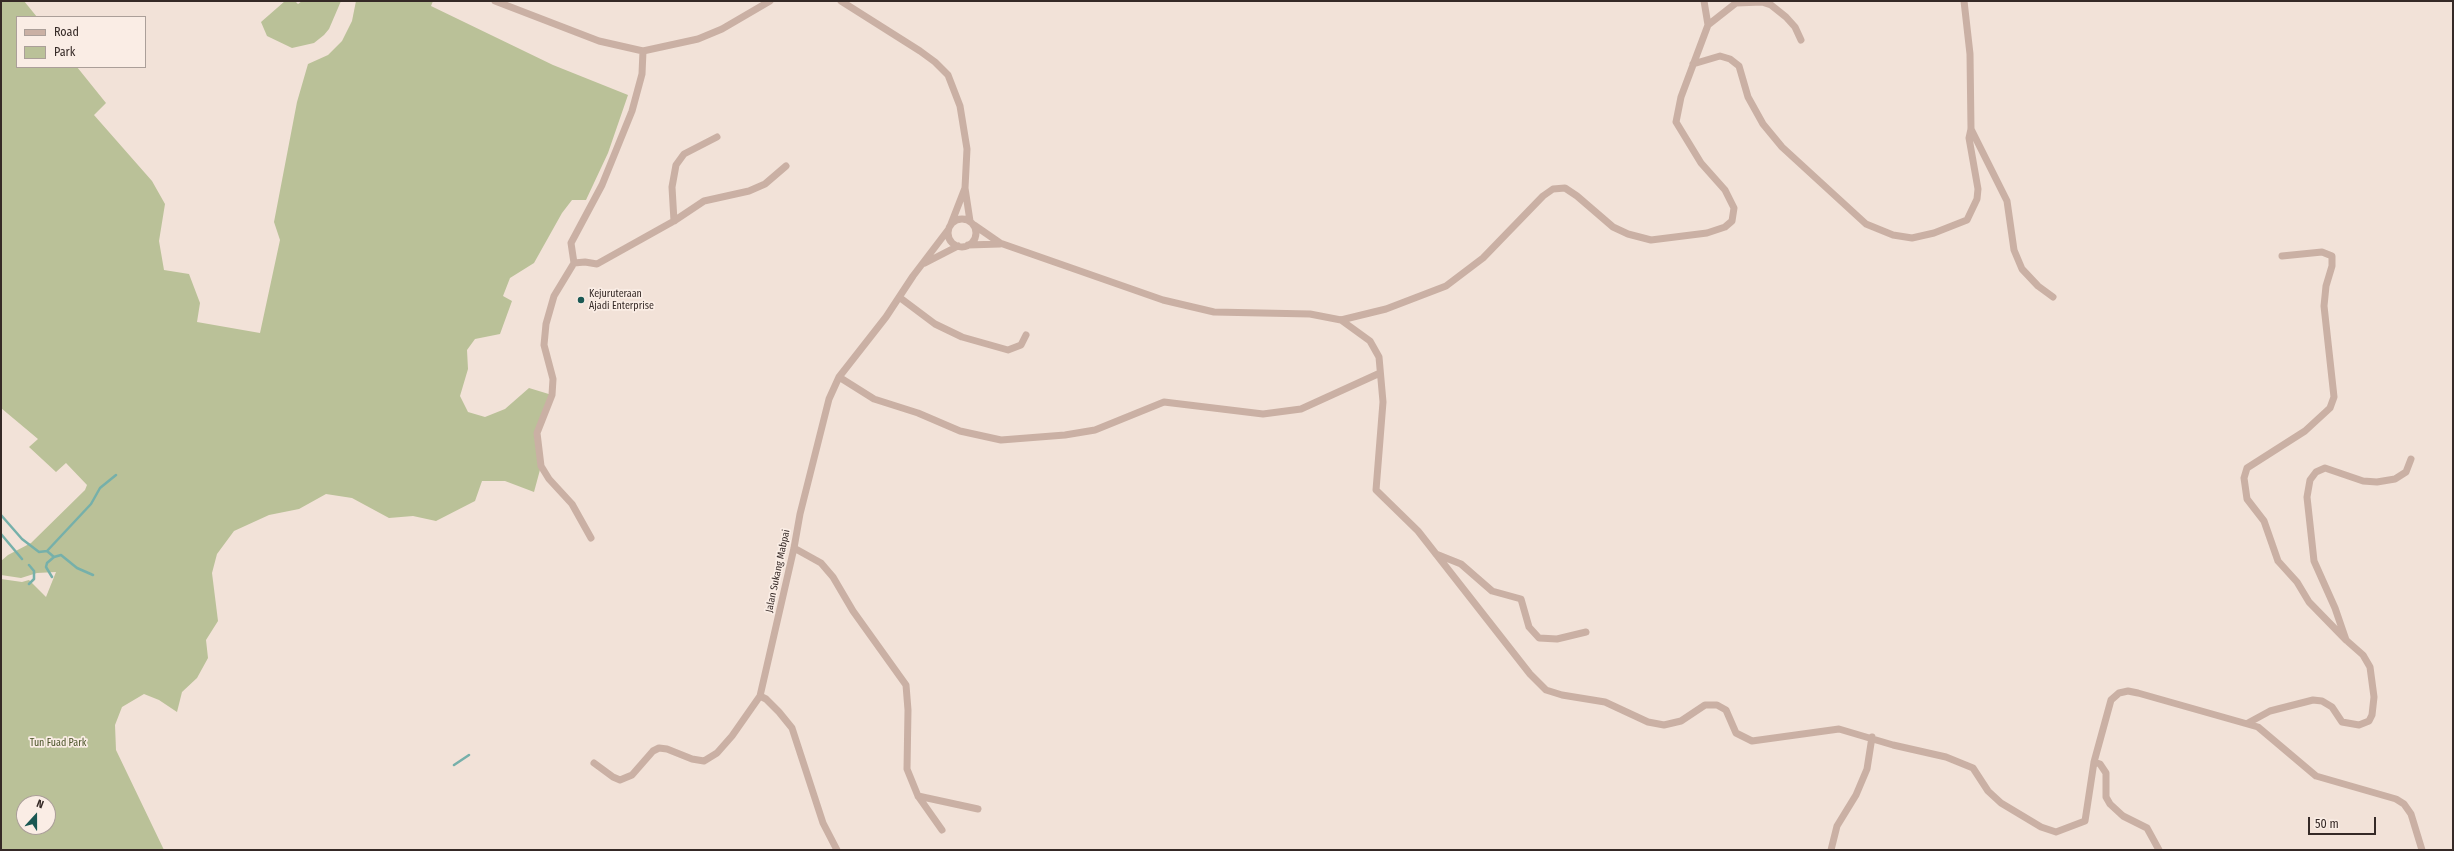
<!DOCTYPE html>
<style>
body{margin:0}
#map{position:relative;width:2454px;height:851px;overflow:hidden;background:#f2e2d8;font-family:"Fira Sans Condensed",sans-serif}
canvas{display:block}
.frame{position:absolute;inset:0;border:2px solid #352926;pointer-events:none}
.legend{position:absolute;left:16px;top:16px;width:130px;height:52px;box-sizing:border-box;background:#faede5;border:1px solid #ab9f99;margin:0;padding:5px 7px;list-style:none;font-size:12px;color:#352926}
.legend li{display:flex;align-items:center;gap:8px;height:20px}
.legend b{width:20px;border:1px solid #ab9f99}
.north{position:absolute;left:16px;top:795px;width:40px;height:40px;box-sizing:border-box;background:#faede5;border:1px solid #ab9f99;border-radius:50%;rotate:21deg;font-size:11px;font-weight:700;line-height:16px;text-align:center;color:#352926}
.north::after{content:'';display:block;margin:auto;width:14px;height:18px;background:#1a5853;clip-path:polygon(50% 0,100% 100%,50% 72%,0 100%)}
.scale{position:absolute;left:2308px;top:817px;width:68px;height:18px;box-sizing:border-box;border:2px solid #352926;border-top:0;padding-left:5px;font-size:12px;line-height:14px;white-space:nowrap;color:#352926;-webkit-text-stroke:3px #faede5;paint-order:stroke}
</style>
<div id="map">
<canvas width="2454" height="851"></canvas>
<div class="frame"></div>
<ul class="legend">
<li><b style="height:5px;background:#cab0a4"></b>Road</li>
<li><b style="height:11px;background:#bac198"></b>Park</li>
</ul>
<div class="north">N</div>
<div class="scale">50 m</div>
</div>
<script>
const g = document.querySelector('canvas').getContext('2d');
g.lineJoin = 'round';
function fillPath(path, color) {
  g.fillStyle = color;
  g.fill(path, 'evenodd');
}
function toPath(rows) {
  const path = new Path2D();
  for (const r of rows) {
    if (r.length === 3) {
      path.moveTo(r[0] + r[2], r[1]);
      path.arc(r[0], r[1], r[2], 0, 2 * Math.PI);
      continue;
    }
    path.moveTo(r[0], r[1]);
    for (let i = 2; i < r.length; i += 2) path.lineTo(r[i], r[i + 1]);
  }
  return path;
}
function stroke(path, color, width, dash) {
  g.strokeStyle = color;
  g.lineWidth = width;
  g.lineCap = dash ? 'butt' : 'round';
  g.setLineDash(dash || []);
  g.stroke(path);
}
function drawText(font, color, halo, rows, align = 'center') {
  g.font = font + ' "Fira Sans Condensed",sans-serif';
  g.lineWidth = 3.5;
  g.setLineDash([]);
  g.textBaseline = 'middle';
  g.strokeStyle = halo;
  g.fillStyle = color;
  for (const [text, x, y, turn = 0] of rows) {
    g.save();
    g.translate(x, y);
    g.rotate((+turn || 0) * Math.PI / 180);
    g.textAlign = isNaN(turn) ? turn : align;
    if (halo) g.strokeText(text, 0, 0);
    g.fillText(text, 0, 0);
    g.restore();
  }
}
const green = toPath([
 [1,1,24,1,37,17,17,17,17,67,77,67,106,103,94,115,152,181,165,204,159,241,164,270,189,274,200,303,197,322,260,333,280,240,274,222,297,102,308,64,328,55,342,41,352,21,356,1,433,1,431,6,553,65,628,95,608,153,586,200,572,200,562,213,534,263,510,278,503,296,512,301,500,334,475,339,467,350,468,369,460,396,468,412,485,417,505,409,529,388,552,395,537,433,541,466,534,492,505,481,482,481,475,501,436,521,413,516,389,518,352,498,326,494,299,509,269,515,234,531,217,554,212,573,218,621,206,640,208,658,197,678,182,692,177,712,159,700,144,694,122,707,115,725,116,750,164,850,1,850,1,579,22,582,29,580,46,597,56,572,37,573,21,578,1,575,1,561,8,555,31,543,85,490,87,485,66,463,56,472,29,447,38,439,1,408],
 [24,803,48,803,48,827,24,827],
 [285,1,295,1,298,4,302,1,341,1,329,29,324,35,314,43,292,48,267,36,261,22]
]);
const stream = toPath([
 [1,515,22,539,39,552,47,551,54,557,61,555,77,568,93,575],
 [1,534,22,559],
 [47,551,91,504,100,488,116,475],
 [29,565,34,571,34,579,29,584],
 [52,577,46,567,47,563,54,557],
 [454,765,469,755]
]);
const street = toPath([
 [495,1,599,41,643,51,698,39,722,29,770,1],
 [841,1,920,51,935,62,948,75,960,106,967,149,965,188,951,224],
 [1704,1,1708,25],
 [1693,64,1720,56,1730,59,1739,66,1748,97,1763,124,1782,147,1866,224,1893,235,1912,238,1934,233,1967,220,1977,199,1978,189,1969,138,1971,129,1970,54,1964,1],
 [1971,129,2007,201,2014,250,2022,269,2038,286,2053,297],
 [965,188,970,221],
 [962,233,14],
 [674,221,672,187,676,165,684,154,717,137],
 [974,225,1000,243,1163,300,1214,312,1310,314,1341,320,1386,309,1446,286,1483,258,1543,196,1553,189,1565,188,1577,196,1613,227,1628,234,1651,240,1707,233,1725,227,1732,221,1734,208,1725,190,1701,163,1676,122,1681,97,1708,25,1736,3,1762,2,1771,5,1786,17,1795,27,1801,40],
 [968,245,1000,244],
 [2282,256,2322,252,2332,256,2332,266,2326,286,2324,306,2334,397,2330,408,2305,431,2247,468,2244,478,2247,499,2264,521,2278,561,2297,582,2309,602,2346,640],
 [574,263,585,262,597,264,674,221,704,201,749,191,765,184,786,166],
 [925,263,958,246],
 [899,297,935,324,962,337,1008,350,1021,345,1026,335],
 [1341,320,1370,341,1379,357,1383,402,1376,490,1418,531,1530,674,1546,690,1562,695,1605,702,1648,722,1664,725,1681,721,1705,705,1717,705,1726,710,1736,733,1752,741,1839,729,1893,745,1946,757,1973,768,1988,791,2001,803,2041,827,2056,832,2085,821,2094,762],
 [839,377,874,399,918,413,960,431,1001,440,1065,435,1095,430,1164,402,1263,414,1301,409,1380,373],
 [591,538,572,504,549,479,541,466,537,433,552,395,553,379,544,345,546,324,554,296,574,263,571,243,602,185,632,111,642,74,643,51],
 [794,548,821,563,833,577,853,611,906,685,908,710,907,769,918,796,942,830],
 [1436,554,1461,564,1492,591,1521,599,1529,627,1539,638,1557,639,1586,632],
 [760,696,766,699,779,712,792,728,823,823,837,850],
 [2248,723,2270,711,2313,700,2322,701,2332,707,2342,722,2359,725,2369,721,2372,715,2374,697,2370,667,2363,655,2346,640,2335,608,2314,561,2307,497,2310,480,2316,472,2325,468,2363,481,2377,482,2395,479,2406,472,2411,459],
 [594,763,613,777,620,780,632,775,653,751,659,748,667,749,692,759,704,761,717,753,732,736,760,696,794,548,800,514,829,399,839,377,886,317,913,276,948,230],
 [918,796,978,809],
 [1831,850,1837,826,1856,795,1867,769,1872,737],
 [2159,850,2147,828,2123,816,2110,804,2106,797,2106,773,2100,764,2094,762,2111,700,2119,693,2128,691,2138,693,2258,727,2316,776,2396,799,2404,804,2411,814,2422,850]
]);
const markers = [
 [581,300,4,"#1a5853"]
];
const poiNames = [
 ["Kejuruteraan",589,294],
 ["Ajadi Enterprise",589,306]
];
const streetNames = [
 ["Jalan Sukang Mabpai",778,571,-78]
];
const parkNames = [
 ["Tun Fuad Park",58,743]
];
fillPath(green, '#bac198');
stroke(stream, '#76b0aa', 2.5);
stroke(street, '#cab0a4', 7);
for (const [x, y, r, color] of markers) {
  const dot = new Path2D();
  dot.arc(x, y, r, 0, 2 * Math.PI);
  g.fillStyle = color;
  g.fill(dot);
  stroke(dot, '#faede5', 1.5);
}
drawText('10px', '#352926', '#faede5', poiNames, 'left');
drawText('10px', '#352926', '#faede5', streetNames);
drawText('10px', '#4b5429', '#faede5', parkNames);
</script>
